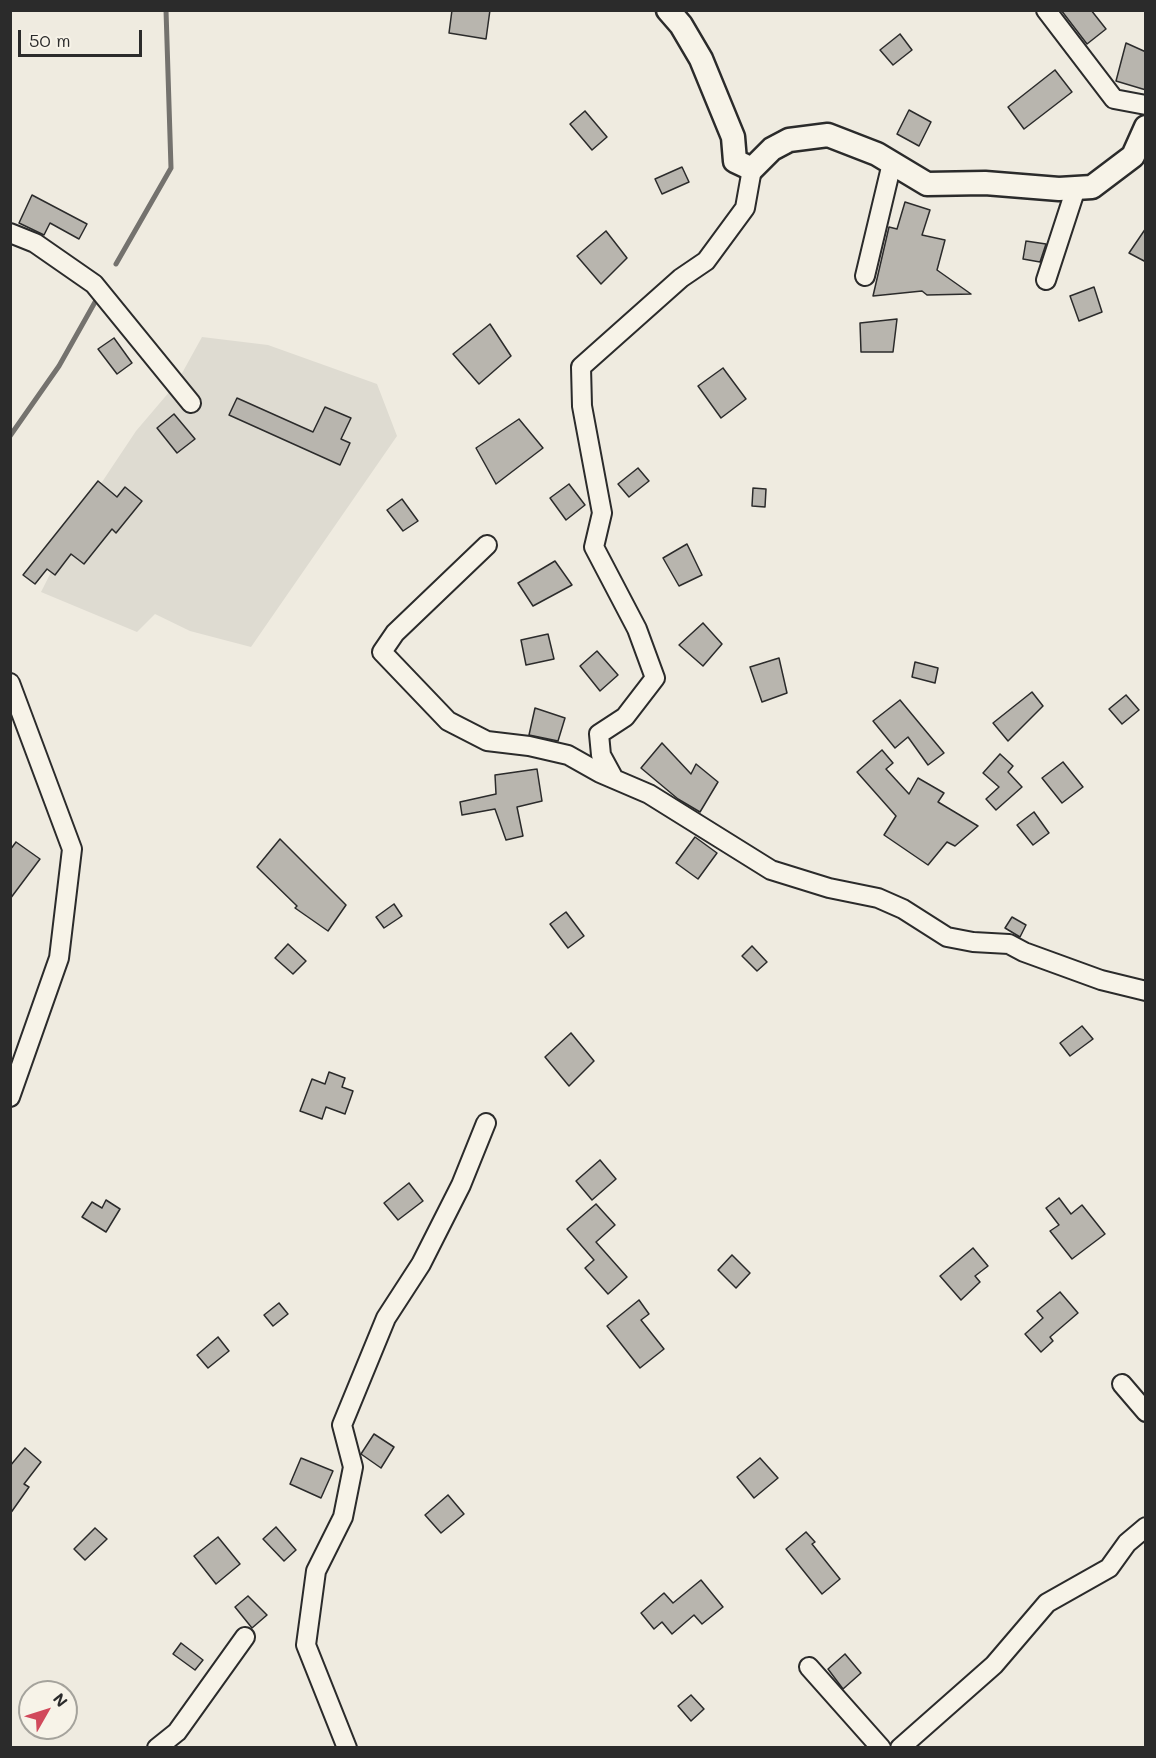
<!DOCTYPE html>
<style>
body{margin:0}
#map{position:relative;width:1156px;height:1758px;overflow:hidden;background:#efebe0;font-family:Mali,sans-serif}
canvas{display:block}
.frame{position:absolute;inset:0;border:12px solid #2b2b2b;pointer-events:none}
.north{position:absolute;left:18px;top:1680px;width:60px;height:60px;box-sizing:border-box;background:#f7f3e8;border:2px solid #a5a39c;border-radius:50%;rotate:51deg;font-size:16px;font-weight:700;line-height:24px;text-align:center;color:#2b2b2b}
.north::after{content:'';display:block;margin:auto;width:21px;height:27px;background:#d1495b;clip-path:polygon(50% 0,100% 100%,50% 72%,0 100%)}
.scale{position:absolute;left:18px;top:30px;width:124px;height:27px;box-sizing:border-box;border:3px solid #2b2b2b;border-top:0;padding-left:8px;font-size:18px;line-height:21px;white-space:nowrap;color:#2b2b2b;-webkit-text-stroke:4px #f7f3e8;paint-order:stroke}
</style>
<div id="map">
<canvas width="1156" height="1758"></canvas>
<div class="frame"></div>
<div class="north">N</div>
<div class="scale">50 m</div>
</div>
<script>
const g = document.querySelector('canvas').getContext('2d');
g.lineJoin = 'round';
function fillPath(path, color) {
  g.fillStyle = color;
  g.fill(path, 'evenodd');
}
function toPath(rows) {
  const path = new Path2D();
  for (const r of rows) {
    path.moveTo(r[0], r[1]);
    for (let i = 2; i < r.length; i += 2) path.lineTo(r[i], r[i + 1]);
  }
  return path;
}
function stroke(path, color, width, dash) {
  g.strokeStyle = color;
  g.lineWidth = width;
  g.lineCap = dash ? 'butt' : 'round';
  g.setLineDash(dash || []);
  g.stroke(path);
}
const built = toPath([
 [202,337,268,345,377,384,397,436,251,647,190,631,155,614,137,632,41,592,80,515,136,431,176,384]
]);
const stream = toPath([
 [116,264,171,168,166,10],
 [10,436,59,366,99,295]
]);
const building = toPath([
 [452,10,490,10,486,39,449,33,452,10],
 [1061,10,1091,10,1106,29,1087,44,1061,10],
 [900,34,912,50,893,65,880,50,900,34],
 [1126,43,1146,52,1146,90,1116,81,1126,43],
 [1055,70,1072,92,1024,129,1008,107,1055,70],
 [909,110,931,122,919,146,897,134,909,110],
 [585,111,607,137,592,150,570,124,585,111],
 [682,167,689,182,662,194,655,179,682,167],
 [32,195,87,224,79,239,50,223,44,235,19,223,32,195],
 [905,202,930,210,922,235,945,240,937,270,971,294,927,295,922,291,873,296,889,227,897,229,905,202],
 [1146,228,1146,262,1129,253,1146,228],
 [606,231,627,258,601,284,577,256,606,231],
 [1026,241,1046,244,1040,262,1023,259,1026,241],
 [1094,287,1102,312,1079,321,1070,296,1094,287],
 [897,319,893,352,861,352,860,323,897,319],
 [490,324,511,356,479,384,453,354,490,324],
 [114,338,132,363,117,374,98,349,114,338],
 [723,368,746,399,721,418,698,386,723,368],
 [237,398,313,432,325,407,351,418,341,439,350,443,340,465,229,415,237,398],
 [174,414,195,439,177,453,157,428,174,414],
 [519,419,543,448,496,484,476,448,519,419],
 [638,468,649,481,629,497,618,484,638,468],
 [98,481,117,497,125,487,142,501,116,533,112,529,84,564,71,554,55,575,47,569,35,584,23,575,98,481],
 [569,484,585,505,566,520,550,498,569,484],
 [753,488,766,489,765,507,752,506,753,488],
 [402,499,418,521,403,531,387,510,402,499],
 [687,544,702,575,679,586,663,558,687,544],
 [555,561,572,585,533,606,518,583,555,561],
 [703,623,722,644,703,666,679,645,703,623],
 [548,634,554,659,526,665,521,640,548,634],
 [597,651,618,675,600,691,580,666,597,651],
 [779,658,787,693,762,702,750,667,779,658],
 [915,662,938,668,935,683,912,677,915,662],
 [1032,692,1043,706,1008,741,993,723,1032,692],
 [1126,695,1139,710,1122,724,1109,709,1126,695],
 [900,700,944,753,928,765,908,737,895,748,873,721,900,700],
 [535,708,565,718,558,741,529,735,535,708],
 [662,743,691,774,696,764,718,782,700,812,678,799,641,768,662,743],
 [882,750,893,763,886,769,909,794,918,778,944,793,938,802,978,826,955,846,947,842,928,865,884,835,896,816,857,772,882,750],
 [1000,754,1013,766,1008,772,1022,787,996,810,986,799,999,787,983,773,1000,754],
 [1063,762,1083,787,1062,803,1042,778,1063,762],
 [537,769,542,801,517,807,523,836,506,840,495,809,462,815,460,802,496,794,495,775,537,769],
 [1034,812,1049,833,1033,845,1017,825,1034,812],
 [695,837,717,853,698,879,676,863,695,837],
 [280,839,346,905,328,931,295,908,297,906,257,867,280,839],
 [16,842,40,859,10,899,10,850,16,842],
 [394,904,402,916,384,928,376,917,394,904],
 [566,912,584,936,568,948,550,924,566,912],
 [1012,917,1026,925,1020,937,1005,928,1012,917],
 [288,944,306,961,293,974,275,958,288,944],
 [752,946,767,962,757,971,742,956,752,946],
 [1082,1026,1093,1039,1070,1056,1060,1043,1082,1026],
 [571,1033,594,1061,569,1086,545,1057,571,1033],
 [329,1072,345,1078,342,1087,353,1091,345,1114,326,1107,322,1119,300,1111,312,1079,325,1084,329,1072],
 [600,1160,616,1179,592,1200,576,1181,600,1160],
 [409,1183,423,1201,398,1220,384,1203,409,1183],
 [1059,1198,1071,1214,1082,1205,1105,1234,1072,1259,1050,1231,1059,1225,1046,1208,1059,1198],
 [106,1200,120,1209,106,1232,82,1217,92,1202,102,1208,106,1200],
 [596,1204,615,1225,596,1242,627,1277,608,1294,585,1268,594,1260,567,1229,596,1204],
 [973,1248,988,1266,975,1276,980,1282,961,1300,940,1276,973,1248],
 [732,1255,750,1273,736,1288,718,1270,732,1255],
 [1060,1292,1078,1313,1050,1337,1053,1341,1041,1352,1025,1334,1043,1318,1037,1311,1060,1292],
 [639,1300,649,1314,641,1320,664,1349,640,1368,607,1326,639,1300],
 [279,1303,288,1314,273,1326,264,1315,279,1303],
 [218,1337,229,1351,208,1368,197,1355,218,1337],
 [374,1434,394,1447,381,1468,361,1454,374,1434],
 [25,1448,41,1462,24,1484,29,1487,10,1514,10,1466,25,1448],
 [301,1458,333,1471,321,1498,290,1484,301,1458],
 [760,1458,778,1478,754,1498,737,1477,760,1458],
 [448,1495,464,1514,441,1533,425,1515,448,1495],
 [276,1527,296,1550,284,1561,263,1539,276,1527],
 [95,1528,107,1539,85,1560,74,1549,95,1528],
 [806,1532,815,1542,812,1544,840,1579,822,1594,786,1549,806,1532],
 [218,1537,240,1564,216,1584,194,1556,218,1537],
 [701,1580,723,1607,702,1624,694,1615,672,1634,662,1622,654,1629,641,1613,664,1593,673,1603,701,1580],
 [248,1596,267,1615,252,1628,235,1607,248,1596],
 [181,1643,203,1660,195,1670,173,1654,181,1643],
 [845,1654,861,1673,843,1689,828,1669,845,1654],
 [691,1695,704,1709,691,1721,678,1706,691,1695]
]);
const minor = toPath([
 [1046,10,1114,99,1146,105],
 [10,233,35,243,94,284,191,403],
 [865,276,892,163],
 [1046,280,1076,188],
 [487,545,395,633,382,652,448,721,487,741,529,746,568,755,600,773,649,794,771,870,829,888,878,898,903,909,947,937,973,942,1009,944,1024,952,1101,980,1146,991],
 [10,683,72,849,59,958,10,1097],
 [613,777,601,755,599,734,625,717,655,678,637,629,594,547,602,513,582,406,581,367,681,278,706,261,745,208,752,169],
 [1122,1384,1146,1412],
 [809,1667,881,1748],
 [157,1748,177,1732,245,1637],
 [347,1748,306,1645,316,1571,343,1517,353,1467,342,1425,386,1318,421,1264,461,1185,486,1123],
 [900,1748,994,1665,1047,1603,1109,1568,1127,1543,1146,1527]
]);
const tertiary = toPath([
 [668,10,681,25,701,59,733,137,735,161,752,169,772,149,789,140,828,135,877,154,927,184,985,183,1059,189,1092,187,1133,156,1146,127]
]);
fillPath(built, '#dedbd1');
stroke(stream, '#74726e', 5);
fillPath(building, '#b8b5ae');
stroke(building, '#2b2b2b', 1.5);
stroke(minor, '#2b2b2b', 22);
stroke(tertiary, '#2b2b2b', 27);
stroke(minor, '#f7f3e8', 18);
stroke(tertiary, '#f7f3e8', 22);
</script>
